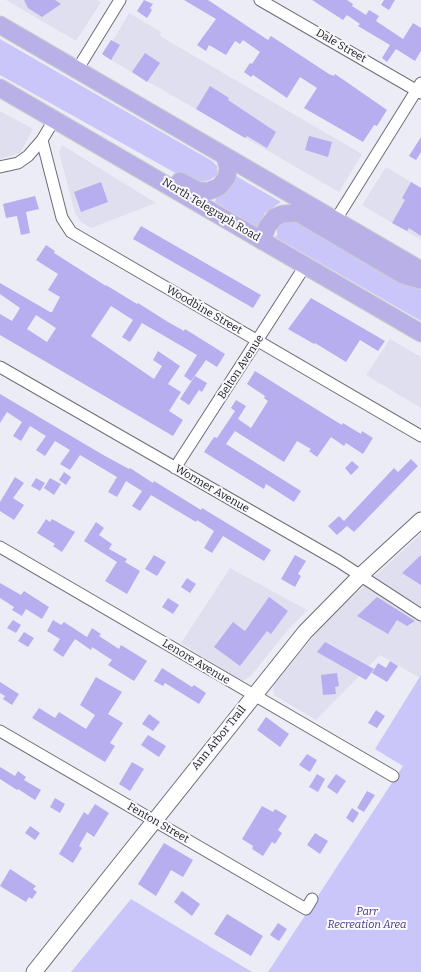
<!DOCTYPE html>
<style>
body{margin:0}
canvas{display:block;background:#ececf6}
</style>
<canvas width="421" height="972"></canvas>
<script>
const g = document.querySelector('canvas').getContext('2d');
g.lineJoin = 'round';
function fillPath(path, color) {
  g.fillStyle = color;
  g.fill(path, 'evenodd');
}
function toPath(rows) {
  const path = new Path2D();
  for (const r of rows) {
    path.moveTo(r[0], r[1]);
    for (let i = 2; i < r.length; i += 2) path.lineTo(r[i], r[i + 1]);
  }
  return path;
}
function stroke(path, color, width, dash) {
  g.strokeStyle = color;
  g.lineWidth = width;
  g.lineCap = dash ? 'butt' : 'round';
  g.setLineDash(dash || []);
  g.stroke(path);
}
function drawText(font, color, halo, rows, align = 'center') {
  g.font = font + ' Bitter,serif';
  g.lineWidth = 4;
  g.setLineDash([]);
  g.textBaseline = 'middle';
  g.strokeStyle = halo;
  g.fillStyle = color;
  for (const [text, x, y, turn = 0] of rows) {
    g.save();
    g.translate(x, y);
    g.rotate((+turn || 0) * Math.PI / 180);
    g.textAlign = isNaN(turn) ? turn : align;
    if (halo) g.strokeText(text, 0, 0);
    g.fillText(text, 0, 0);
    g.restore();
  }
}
const built = toPath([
 [6,0,97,0,101,2,76,41],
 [129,13,161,32,160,36,362,154,339,192,104,56],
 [0,111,33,129,20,153,0,159],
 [62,145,156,203,91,228,80,221,75,213,59,152],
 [386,167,421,188,421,240,362,205],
 [390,339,421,357,421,408,366,375],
 [421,534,421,675,420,678,380,655,316,720,274,695,273,686,328,619],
 [230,568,307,610,287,631,250,677,242,681,181,643]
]);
const green = toPath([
 [0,39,212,161,217,166,218,174,210,180,200,182,188,180,0,75],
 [236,176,281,202,265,213,257,227,215,202,216,197],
 [292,218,421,287,421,321,275,237,277,235,277,228,280,223],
 [421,675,421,972,268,972,403,766,375,749],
 [131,899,252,972,71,972]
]);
const building = toPath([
 [24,0,55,0,61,4,42,17,28,8],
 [144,0,153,4,150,8,152,10,147,18,137,11],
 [184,0,208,0,268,40,271,36,329,74,334,76,335,74,387,110,377,126,374,125,363,142,304,108,317,88,300,77,287,98,253,75,251,77,244,72,250,63,252,64,260,52,243,40,240,44,235,41,226,55,209,45,206,51,197,45,216,19],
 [312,0,347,0,353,4,352,6,366,15,369,10,379,16,376,21,403,39,413,23,421,28,421,51,415,61,396,49,387,62,382,58,390,45,358,26,360,24,347,15,343,20],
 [384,0,395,0,389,10,381,5],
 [111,40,120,45,111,60,102,54],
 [145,53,160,63,147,82,132,72],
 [210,86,229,98,228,100,276,132,267,148,247,136,245,138,196,109],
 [309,136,332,142,328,157,305,150],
 [421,137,421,152,416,160,409,156],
 [101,182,108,202,81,212,74,192],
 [411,182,421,188,421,236,409,228,407,231,392,223,405,200,402,198],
 [35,196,39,209,26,212,30,233,21,235,17,216,6,218,3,204],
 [141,226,261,295,253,308,133,239],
 [46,245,55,251,54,253,106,286,106,285,137,304,138,303,168,322,184,331,185,329,225,354,217,367,206,360,191,381,184,376,197,355,142,323,130,342,122,337,133,320,111,306,91,336,154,379,162,366,153,360,158,351,180,366,168,384,181,392,169,411,183,420,173,436,0,335,0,314,12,321,20,308,0,294,0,283,50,312,52,312,60,297,48,290,58,274,36,260],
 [36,315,56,328,47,342,27,329],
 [311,298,385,341,378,351,360,340,346,362,315,343,314,344,288,329],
 [255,371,324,414,342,425,343,423,361,434,362,431,373,438,363,454,346,443,344,446,331,437,317,457,309,451,311,449,297,441,284,462,235,431,226,444,301,491,294,502,266,484,264,489,204,452,214,437,217,438,235,411,231,408,236,400,246,406,238,419,251,428,268,401,264,398,265,396,247,384],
 [195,376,207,383,202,392,199,390,189,405,180,399],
 [0,394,105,456,129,469,130,468,153,483,154,481,201,510,202,508,271,550,264,561,223,536,212,553,204,548,214,531,197,520,196,522,151,495,140,511,132,506,142,491,126,481,117,497,108,492,117,477,80,455,70,470,60,464,70,450,55,441,45,456,36,450,46,436,30,426,21,441,13,436,22,422,7,412,0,423],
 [411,459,418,466,354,532,347,526,337,535,328,526,339,516,344,521,394,468,398,472],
 [352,461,359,467,351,475,345,468],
 [64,472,71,477,66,485,59,480],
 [15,477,24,483,13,498,24,505,14,520,0,511,0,502],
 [36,478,45,483,40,491,31,486],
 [50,478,61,484,54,495,44,488],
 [46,519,50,522,52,519,75,532,62,552,53,546,55,544,37,533],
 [96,522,104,528,99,535,112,544,109,549,127,559,125,562,140,571,127,594,105,581,117,562,84,541],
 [154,555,166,562,157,576,145,569],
 [295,555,306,561,298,574,301,576,295,587,281,579],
 [421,555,421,585,402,573],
 [187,578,196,584,190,593,181,587],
 [0,583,21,595,24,591,49,607,42,619,26,609,22,616,12,610,14,607,0,598],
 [269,597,288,611,271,634,267,631,240,666,214,647,233,622,245,631],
 [377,597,415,621,407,626,397,620,388,634,357,616],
 [168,598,179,605,173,614,162,607],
 [13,620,21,625,16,633,7,628],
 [53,620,61,625,64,622,87,637,92,628,101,634,99,636,119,649,121,645,147,661,134,681,108,665,112,660,92,647,91,650,75,639,63,657,53,650,60,639,47,631],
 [24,632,34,638,28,647,18,641],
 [325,642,374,669,366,680,317,652],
 [390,661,398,666,387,682,372,673,378,663,386,668],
 [162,668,192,687,194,685,206,693,199,704,165,683,163,686,154,681],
 [337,673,339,686,335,687,336,694,323,695,321,675],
 [96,677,122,692,108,714,123,723,110,743,115,746,105,762,32,718,39,708,55,718,59,712,86,729,95,715,80,705],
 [0,682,19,694,12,705,3,699,5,696,0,693],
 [376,710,385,716,377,728,368,723],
 [149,714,160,722,153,731,142,724],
 [266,717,289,734,280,747,257,730],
 [148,735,166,746,159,757,141,745],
 [307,754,317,760,310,772,299,765],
 [132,762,144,769,130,791,119,784],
 [0,767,15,776,18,771,26,777,24,780,41,790,35,800,18,789,17,790,0,779],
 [317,774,325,779,318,792,309,787],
 [336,774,346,781,337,794,327,787],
 [367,791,375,795,364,812,357,808],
 [55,798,65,804,60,813,50,807],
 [95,804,109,813,94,837,87,832,79,846,82,848,73,863,59,854,84,812,88,815],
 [262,806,273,812,275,809,287,816,278,830,282,833,275,844,272,842,263,856,252,849,253,846,242,839],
 [352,808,359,813,353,823,346,818],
 [30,826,40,833,35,840,25,833],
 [315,833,328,841,320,854,307,845],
 [164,843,193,860,183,877,171,870,156,896,138,884],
 [10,869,36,886,33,889,37,892,32,899,29,897,26,902,0,886],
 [182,891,200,904,192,916,174,902],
 [227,914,263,936,251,956,214,934],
 [278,923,287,929,279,941,270,935]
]);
const street = toPath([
 [260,0,421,93],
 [77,70,120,0],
 [42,140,62,218,71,232,421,436],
 [0,167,18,163,28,156,42,140,54,120],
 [335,221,421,83],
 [0,367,338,561,421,615],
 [175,468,305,266],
 [0,547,393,776],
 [0,731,306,909,312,899]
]);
const secondary = toPath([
 [34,972,305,632,361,575,421,520]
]);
const primary = toPath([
 [0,25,421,270],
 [0,88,421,333],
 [180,181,199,191,209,191,219,187,227,177,228,168,225,156],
 [262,241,267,227,275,217,283,214,298,213,403,275,421,280]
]);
const streetNames = [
 ["Dale Street",341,46,30],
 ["North Telegraph Road",211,210,31],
 ["Woodbine Street",204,310,30],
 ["Belton Avenue",241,367,-57],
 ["Wormer Avenue",212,489,30],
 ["Lenore Avenue",196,662,31],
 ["Ann Arbor Trail",219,738,-51],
 ["Fenton Street",158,823,30]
];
const parkNames = [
 ["Parr",367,912],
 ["Recreation Area",367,925]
];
fillPath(built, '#e0dff0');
fillPath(green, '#cbc6fa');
fillPath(building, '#b6aeef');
stroke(street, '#6e6d76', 13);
stroke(secondary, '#6e6d76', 17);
stroke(primary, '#cdcdce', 19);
stroke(street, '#fff', 11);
stroke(secondary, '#fff', 15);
stroke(primary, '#b9b0e8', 17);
drawText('11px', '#1b1b1f', '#fafafe', streetNames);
drawText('italic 11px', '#453580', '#fafafe', parkNames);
</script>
